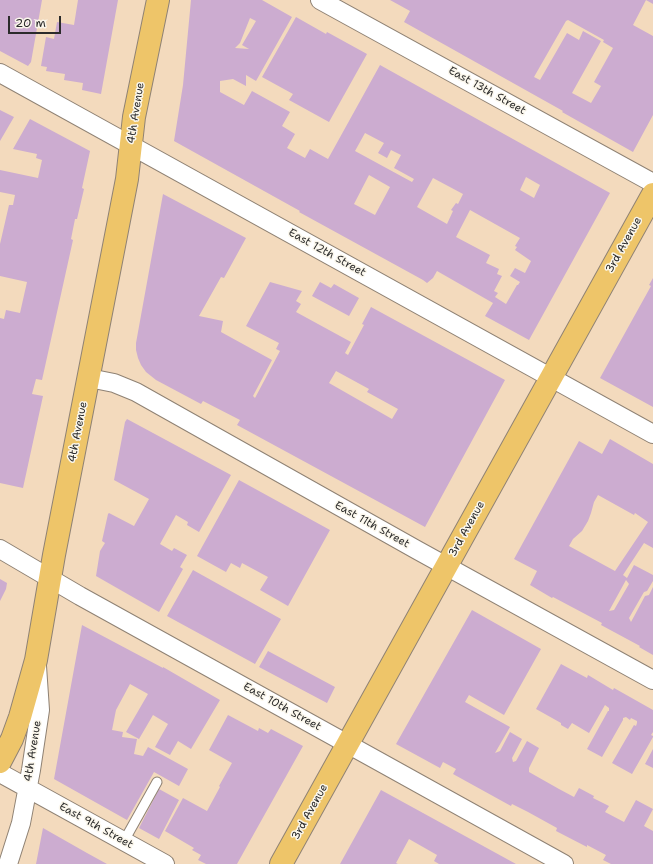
<!DOCTYPE html>
<style>
body{margin:0}
#map{position:relative;width:653px;height:864px;overflow:hidden;background:#f3dabd;font-family:"Shantell Sans",sans-serif}
canvas{display:block}
.scale{position:absolute;left:8px;top:16px;width:53px;height:18px;box-sizing:border-box;border:2px solid #2b2b2b;border-top:0;padding-left:5px;font-size:12px;line-height:14px;white-space:nowrap;color:#2b2b2b;-webkit-text-stroke:3px #fbf7ec;paint-order:stroke}
</style>
<div id="map">
<canvas width="653" height="864"></canvas>
<div class="scale">20 m</div>
</div>
<script>
const g = document.querySelector('canvas').getContext('2d');
g.lineJoin = 'round';
function fillPath(path, color) {
  g.fillStyle = color;
  g.fill(path, 'evenodd');
}
function toPath(rows) {
  const path = new Path2D();
  for (const r of rows) {
    path.moveTo(r[0], r[1]);
    for (let i = 2; i < r.length; i += 2) path.lineTo(r[i], r[i + 1]);
  }
  return path;
}
function stroke(path, color, width, dash) {
  g.strokeStyle = color;
  g.lineWidth = width;
  g.lineCap = dash ? 'butt' : 'round';
  g.setLineDash(dash || []);
  g.stroke(path);
}
function drawText(font, color, halo, rows, align = 'center') {
  g.font = font + ' "Shantell Sans",sans-serif';
  g.lineWidth = 3;
  g.setLineDash([]);
  g.textBaseline = 'middle';
  g.strokeStyle = halo;
  g.fillStyle = color;
  for (const [text, x, y, turn = 0] of rows) {
    g.save();
    g.translate(x, y);
    g.rotate((+turn || 0) * Math.PI / 180);
    g.textAlign = isNaN(turn) ? turn : align;
    if (halo) g.strokeText(text, 0, 0);
    g.fillText(text, 0, 0);
    g.restore();
  }
}
const building = toPath([
 [0,0,42,0,31,62,28,66,0,51],
 [78,0,118,0,101,94,82,90,83,83,64,80,65,74,46,71,47,67,41,66,46,37,54,39,57,22,74,25],
 [191,0,262,0,292,17,256,81,246,75,246,86,233,79,220,81,220,92,244,105,252,91,290,112,282,126,295,134,287,148,305,158,310,149,328,159,380,65,610,193,529,340,485,316,493,303,437,271,433,278,427,283,423,280,299,212,300,211,174,141,183,85],
 [250,18,256,21,242,45,249,49,235,48,240,43],
 [365,133,384,143,378,153,387,158,391,150,401,155,394,168,414,179,412,182,355,151],
 [369,175,390,187,375,215,354,204],
 [526,177,540,185,534,198,520,190],
 [433,178,463,194,458,204,456,203,451,210,453,211,447,224,417,207],
 [470,210,520,238,515,246,517,247,515,250,531,261,525,273,515,268,510,276,520,282,518,285,517,285,506,304,495,297,498,293,494,291,502,276,497,274,499,269,486,263,490,255,456,237],
 [390,0,653,0,653,4,646,0,633,25,653,36,653,115,633,152,562,112,563,111,404,22,410,11],
 [568,20,604,40,603,42,613,48,594,82,601,86,591,103,572,93,601,41,583,31,579,40,567,33,540,80,534,77,566,21],
 [296,17,326,34,327,32,367,54,329,122,289,100,293,94,262,77],
 [0,110,14,117,0,141],
 [30,119,90,151,82,188,84,189,77,219,75,219,71,239,73,240,42,380,36,379,32,394,43,396,23,488,0,483,0,318,4,319,6,310,20,313,27,282,0,276,0,244,9,205,13,205,15,195,0,192,0,170,38,178,42,160,36,158,37,154,13,149],
 [163,194,246,238,224,278,221,277,199,316,223,321,221,332,272,360,253,396,255,398,280,351,276,349,279,343,246,326,270,282,302,291,296,301,301,304,296,312,351,342,345,353,348,355,364,325,362,324,371,307,505,380,425,527,237,425,240,420,203,401,201,404,156,380,146,372,141,365,138,358,136,350,136,343],
 [336,371,369,389,367,392,398,409,392,419,329,383],
 [653,278,653,407,600,378,651,286,649,285],
 [320,282,331,288,334,284,359,298,349,316,312,296],
 [127,419,231,475,199,532,187,525,188,522,176,515,160,544,172,551,174,548,187,555,180,567,183,569,159,612,96,576,100,551,105,543,102,541,108,514,109,513,134,526,149,499,114,480,125,422],
 [610,439,653,464,653,548,644,543,623,575,627,578,634,565,653,575,653,581,647,591,644,592,629,618,631,622,645,596,649,595,653,587,653,655,639,647,640,646,601,625,602,623,553,597,552,598,530,585,537,571,514,559,579,441,602,454],
 [598,495,634,515,635,513,648,522,615,571,569,546,573,539,582,531,588,521,591,513,594,502],
 [626,580,629,584,614,610,609,611],
 [239,480,330,530,288,606,260,590,268,577,242,563,240,568,231,563,226,572,197,556],
 [193,570,281,619,255,664,167,616],
 [0,579,7,583,6,589,0,601],
 [472,610,541,649,504,715,469,695,465,702,510,727,495,753,500,751,510,732,522,739,512,758,513,762,516,761,527,741,539,748,529,768,529,772,559,789,574,797,579,788,594,796,593,798,609,806,605,812,624,822,636,800,653,809,644,826,653,831,653,864,611,864,603,860,606,855,587,845,587,847,556,831,557,828,528,812,512,804,511,806,453,774,456,769,443,762,440,768,396,744],
 [82,625,163,668,163,667,220,700,191,749,178,741,170,755,155,747,168,724,153,715,139,739,126,732,148,694,130,684,116,710,112,730,123,732,122,737,137,739,134,754,143,756,148,747,188,769,179,786,154,772,127,820,54,779],
 [268,651,335,687,327,703,259,667],
 [561,664,587,678,588,675,613,690,614,688,653,710,653,732,651,735,653,736,653,737,632,774,612,763,634,725,636,726,637,723,637,721,631,718,630,720,626,717,623,718,623,720,602,757,587,749,608,711,609,711,609,708,605,705,589,733,572,723,568,729,561,725,561,723,536,709],
 [228,715,258,731,259,728,268,733,271,729,303,746,237,864,206,864,198,860,201,855,192,850,194,848,165,831,183,798,207,811,220,787,219,786,232,763,209,750],
 [653,749,653,768,645,764],
 [159,789,179,800,159,839,139,828],
 [381,790,423,813,516,864,439,864,434,861,437,855,409,839,396,863,398,864,340,864],
 [43,828,87,853,107,864,36,864]
]);
const lane = toPath([
 [124,841,157,782]
]);
const street = toPath([
 [320,0,653,183],
 [0,73,653,434],
 [89,378,114,383,136,392,417,550,653,680],
 [0,549,80,596,380,762,564,864],
 [0,773,165,864],
 [8,864,21,823,31,770,40,710,37,666]
]);
const primary = toPath([
 [0,762,12,739,20,717,36,660,54,555,127,179,134,117,158,0],
 [281,864,653,194]
]);
const streetNames = [
 ["East 13th Street",487,91,29],
 ["4th Avenue",136,113,-81],
 ["3rd Avenue",624,245,-61],
 ["East 12th Street",327,253,29],
 ["4th Avenue",78,432,-79],
 ["East 11th Street",372,525,29],
 ["3rd Avenue",467,529,-61],
 ["East 10th Street",282,707,29],
 ["4th Avenue",33,751,-81],
 ["3rd Avenue",310,812,-61],
 ["East 9th Street",96,826,29]
];
fillPath(building, '#ccacd0');
stroke(lane, '#8f8274', 11);
stroke(street, '#8f8274', 20);
stroke(primary, '#8f8274', 24);
stroke(lane, '#fff', 9);
stroke(street, '#fff', 18);
stroke(primary, '#eec569', 22);
drawText('11px', '#2b2b2b', '#fbf7ec', streetNames);
</script>
